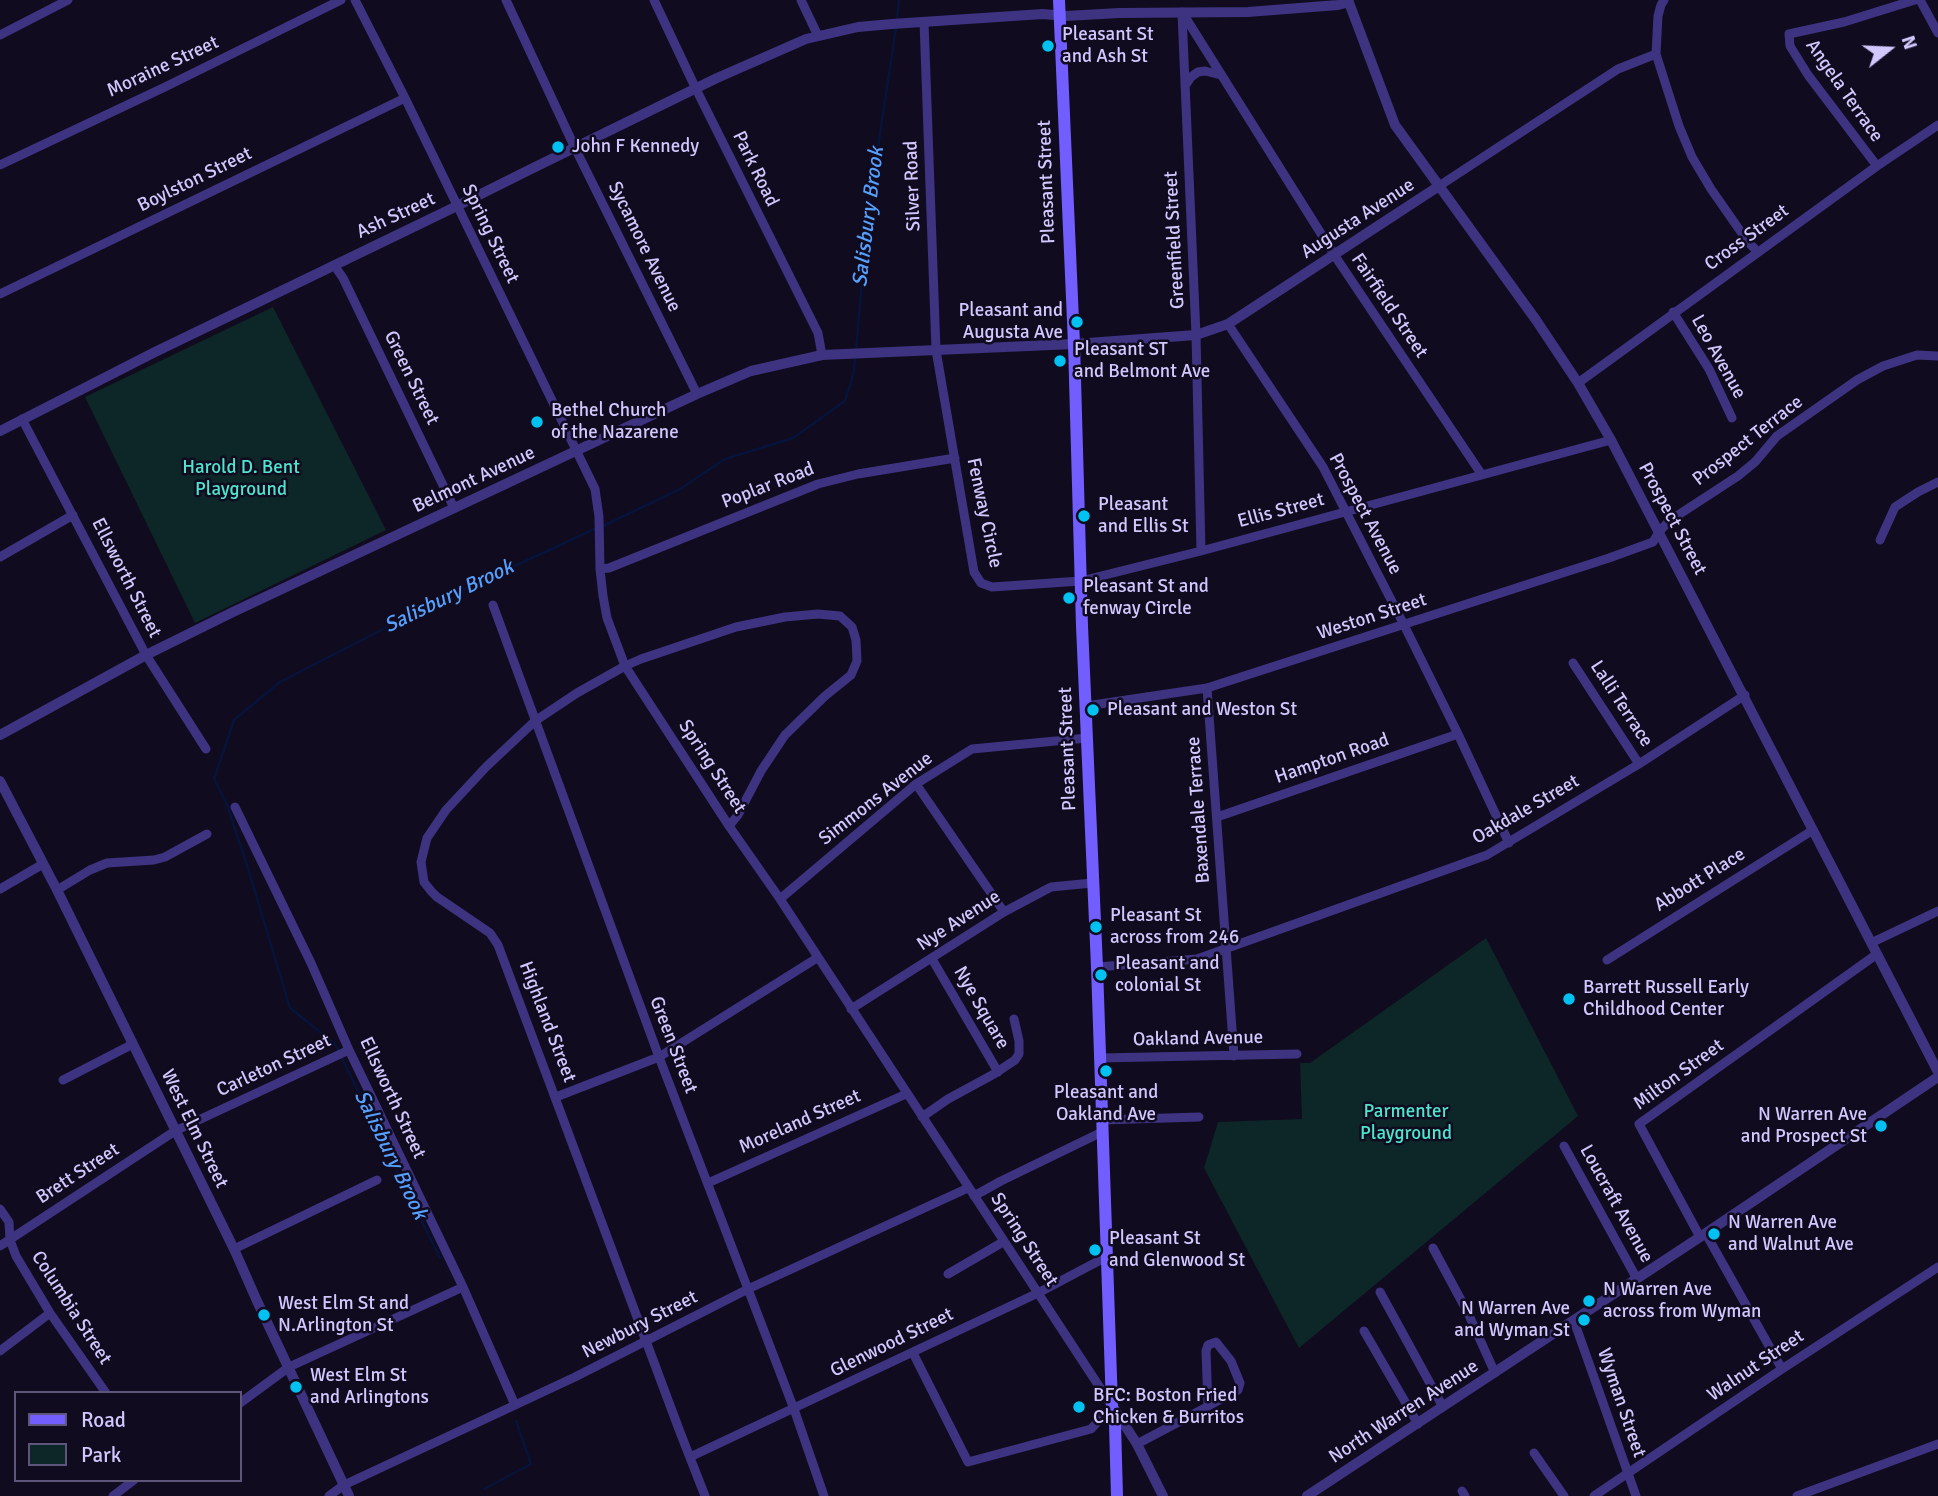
<!DOCTYPE html>
<style>
body{margin:0}
#map{position:relative;width:1938px;height:1496px;overflow:hidden;background:#100b1e;font-family:Signika,sans-serif}
canvas{display:block}
.legend{position:absolute;left:14px;top:1391px;width:228px;height:91px;box-sizing:border-box;background:#100b1e;border:2px solid #5e5678;margin:0;padding:9px 12px;list-style:none;font-size:21px;color:#d3c7ff}
.legend li{display:flex;align-items:center;gap:14px;height:35px}
.legend b{width:35px;border:2px solid #5e5678}
.north{position:absolute;left:1854px;top:14px;width:70px;height:70px;-webkit-text-stroke:5px #100b1e;paint-order:stroke;rotate:72deg;font-size:19px;font-weight:700;line-height:28px;text-align:center;color:#d3c7ff}
.north::after{content:'';display:block;margin:auto;width:24px;height:32px;background:#d3c7ff;clip-path:polygon(50% 0,100% 100%,50% 72%,0 100%)}
</style>
<div id="map">
<canvas width="1938" height="1496"></canvas>
<ul class="legend">
<li><b style="height:9px;background:#725eff"></b>Road</li>
<li><b style="height:19px;background:#0d2628"></b>Park</li>
</ul>
<div class="north">N</div>
</div>
<script>
const ctx = document.querySelector('canvas').getContext('2d');
ctx.lineJoin = 'round';
function fillPath(path, color) {
  ctx.fillStyle = color;
  ctx.fill(path, 'evenodd');
}
function toPath(rows) {
  const path = new Path2D();
  for (const r of rows) {
    path.moveTo(r[0], r[1]);
    for (let i = 2; i < r.length; i += 2) path.lineTo(r[i], r[i + 1]);
  }
  return path;
}
function strokePath(path, color, width, dash) {
  ctx.strokeStyle = color;
  ctx.lineWidth = width;
  ctx.lineCap = dash ? 'butt' : 'round';
  ctx.setLineDash(dash || []);
  ctx.stroke(path);
}
function label(font, color, halo, rows, align = 'center') {
  ctx.font = font + ' Signika,sans-serif';
  ctx.lineWidth = 5;
  ctx.setLineDash([]);
  ctx.textBaseline = 'middle';
  ctx.strokeStyle = halo;
  ctx.fillStyle = color;
  for (const [text, x, y, turn = 0] of rows) {
    ctx.save();
    ctx.translate(x, y);
    ctx.rotate((+turn || 0) * Math.PI / 180);
    ctx.textAlign = isNaN(turn) ? turn : align;
    if (halo) ctx.strokeText(text, 0, 0);
    ctx.fillText(text, 0, 0);
    ctx.restore();
  }
}
fillPath(toPath([
 [273,307,386,530,195,623,85,397],
 [1486,938,1578,1116,1299,1348,1204,1168,1218,1122,1302,1119,1300,1063,1310,1063]
]), '#0d2628');
strokePath(toPath([
 [897,21,899,0],
 [856,351,867,220,896,28],
 [603,526,680,489,725,459,793,438,845,401,854,372,855,357],
 [440,1258,335,1044,290,1008,247,865,227,805,214,779,234,720,280,682,430,605,597,528],
 [484,1489,531,1464,516,1421]
]), '#06143b', 2.5);
strokePath(toPath([
 [355,0,405,98,595,489,599,517,600,569,603,596,607,618,625,666,729,826,780,899,1112,1406,1091,1429,968,1462,913,1353],
 [506,0,575,148,697,394],
 [654,0,696,89,818,333,822,355],
 [801,0,818,36],
 [1664,0,1661,5,1658,16,1656,54,1679,126,1692,157,1711,189,1748,242,1758,252],
 [1920,0,1938,33],
 [1182,12,1335,256,1482,475],
 [1182,14,1196,335,1201,551],
 [924,22,936,350,974,572,981,583,992,587,1081,581,1201,551,1611,440],
 [0,35,68,0],
 [1185,86,1191,77,1198,72,1205,71,1221,75],
 [0,165,165,87,341,0],
 [1877,166,1808,75,1790,46,1789,34,1844,22,1915,0],
 [1439,186,1618,69,1656,54],
 [334,265,343,278,454,508],
 [0,294,405,98],
 [1673,312,1709,369,1732,418],
 [1228,324,1323,467,1404,625,1458,734,1509,843],
 [1578,383,1877,166,1938,125],
 [22,419,146,655,206,749],
 [1880,540,1895,507,1918,492,1938,482],
 [0,557,73,515],
 [600,569,609,568,818,484,858,474,955,458],
 [493,605,659,1057,794,1409,824,1496],
 [1573,663,1639,764],
 [1207,688,1234,1056],
 [1086,706,1207,688,1609,558,1653,542,1659,532,1669,521,1738,476,1755,462,1777,436,1857,380,1883,366,1917,355,1938,356],
 [916,784,1004,912],
 [235,807,311,963,349,1050,463,1287,515,1405],
 [1217,817,1458,734],
 [0,889,43,864],
 [57,890,90,870,107,863,154,860,165,857,207,834],
 [780,899,916,784,972,749,1087,738],
 [1871,943,1938,911],
 [932,959,998,1072],
 [1607,960,1813,830],
 [1097,967,1197,959,1487,855,1639,764,1745,695],
 [851,1009,1004,912,1051,887,1092,883],
 [1099,1058,1297,1054],
 [63,1080,133,1044],
 [556,1097,659,1057,817,958],
 [922,1117,948,1099,994,1074,1015,1060,1019,1054,1019,1041,1014,1019],
 [1102,1120,1199,1117],
 [1564,1146,1637,1279],
 [708,1183,906,1094],
 [974,1196,1001,1181,1102,1132],
 [0,1209,9,1222,10,1240,16,1256,50,1313,106,1393],
 [1706,1234,1782,1369],
 [1700,1237,1639,1124,1877,954],
 [0,1246,175,1131,349,1050],
 [1433,1248,1468,1313,1495,1373],
 [234,1249,377,1180],
 [948,1274,1003,1242],
 [1380,1292,1443,1407],
 [1574,1321,1636,1496],
 [1364,1331,1418,1424],
 [0,1351,50,1313],
 [240,1403,289,1367,463,1287],
 [1137,1444,1205,1408,1208,1406,1238,1390,1240,1383,1231,1361,1216,1342,1208,1345,1206,1351,1208,1406],
 [1534,1453,1564,1496],
 [690,1457,1038,1293,1108,1256],
 [1462,1491,1465,1496],
 [113,1496,134,1480],
 [329,1496,344,1485,575,1377,748,1289,968,1188],
 [705,1496,680,1432,498,945,490,933,437,897,431,891,424,882,421,862,427,838,446,810,486,767,535,721,577,693,625,666,641,659,736,627,785,617,818,614,840,616,852,627,856,640,857,661,851,675,825,696,785,735,761,771,738,815,729,826],
 [1594,1496,1782,1369,1938,1267],
 [1797,1496,1938,1444]
]), '#3d3380', 9);
strokePath(toPath([
 [1348,0,1395,125,1536,320,1578,383,1611,440,1938,1072],
 [0,431,155,352,457,206,529,170,717,78,806,39,858,27,892,24,1043,14,1066,16,1119,13,1248,12,1338,5,1349,2],
 [0,735,146,655,233,612,697,394,751,371,822,355,1074,344,1196,335,1228,324,1439,186],
 [0,781,57,890,234,1249,257,1301,349,1496],
 [1113,1407,1137,1444,1163,1496],
 [1307,1496,1700,1237,1938,1077]
]), '#3d3380', 10);
strokePath(toPath([
 [1059,0,1074,344,1082,626,1097,967,1112,1406,1115,1424,1117,1496]
]), '#725eff', 12);
for (const [x, y, r, color] of [
 [1048,46,7,"#00c2f2"],
 [558,147,7,"#00c2f2"],
 [1077,322,7,"#00c2f2"],
 [1060,361,7,"#00c2f2"],
 [537,422,7,"#00c2f2"],
 [1084,516,7,"#00c2f2"],
 [1069,598,7,"#00c2f2"],
 [1093,710,7,"#00c2f2"],
 [1096,927,7,"#00c2f2"],
 [1101,975,7,"#00c2f2"],
 [1569,999,7,"#00c2f2"],
 [1106,1071,7,"#00c2f2"],
 [1881,1126,7,"#00c2f2"],
 [1714,1234,7,"#00c2f2"],
 [1095,1250,7,"#00c2f2"],
 [1589,1301,7,"#00c2f2"],
 [264,1315,7,"#00c2f2"],
 [1584,1320,7,"#00c2f2"],
 [296,1387,7,"#00c2f2"],
 [1079,1407,7,"#00c2f2"]
]) {
  const dot = new Path2D();
  dot.arc(x, y, r, 0, 2 * Math.PI);
  ctx.fillStyle = color;
  ctx.fill(dot);
  strokePath(dot, '#100b1e', 2.5);
}
label('19px', '#d3c7ff', '#100b1e', [
 ["Pleasant St",1062,35],
 ["and Ash St",1062,57],
 ["John F Kennedy",572,147],
 ["Pleasant and",1063,311,"right"],
 ["Augusta Ave",1063,333,"right"],
 ["Pleasant ST",1074,350],
 ["and Belmont Ave",1074,372],
 ["Bethel Church",551,411],
 ["of the Nazarene",551,433],
 ["Pleasant",1098,505],
 ["and Ellis St",1098,527],
 ["Pleasant St and",1083,587],
 ["fenway Circle",1083,609],
 ["Pleasant and Weston St",1107,710],
 ["Pleasant St",1110,916],
 ["across from 246",1110,938],
 ["Pleasant and",1115,964],
 ["colonial St",1115,986],
 ["Barrett Russell Early",1583,988],
 ["Childhood Center",1583,1010],
 ["Pleasant and",1106,1093,"center"],
 ["Oakland Ave",1106,1115,"center"],
 ["N Warren Ave",1867,1115,"right"],
 ["and Prospect St",1867,1137,"right"],
 ["N Warren Ave",1728,1223],
 ["and Walnut Ave",1728,1245],
 ["Pleasant St",1109,1239],
 ["and Glenwood St",1109,1261],
 ["N Warren Ave",1603,1290],
 ["across from Wyman",1603,1312],
 ["West Elm St and",278,1304],
 ["N.Arlington St",278,1326],
 ["N Warren Ave",1570,1309,"right"],
 ["and Wyman St",1570,1331,"right"],
 ["West Elm St",310,1376],
 ["and Arlingtons",310,1398],
 ["BFC: Boston Fried",1093,1396],
 ["Chicken & Burritos",1093,1418]
], 'left');
label('19px', '#d3c7ff', '#100b1e', [
 ["Moraine Street",163,67,-25],
 ["Angela Terrace",1844,91,55],
 ["Park Road",755,169,64],
 ["Boylston Street",195,180,-26],
 ["Pleasant Street",1047,182,-92],
 ["Silver Road",913,186,-92],
 ["Ash Street",396,216,-25],
 ["Augusta Avenue",1358,219,-33],
 ["Spring Street",490,234,64],
 ["Cross Street",1747,238,-36],
 ["Greenfield Street",1175,240,-93],
 ["Sycamore Avenue",644,247,64],
 ["Fairfield Street",1389,306,56],
 ["Leo Avenue",1718,357,61],
 ["Green Street",411,378,64],
 ["Prospect Terrace",1748,441,-38],
 ["Belmont Avenue",474,480,-25],
 ["Poplar Road",768,486,-21],
 ["Ellis Street",1281,511,-15],
 ["Fenway Circle",984,513,78],
 ["Prospect Avenue",1365,514,62],
 ["Prospect Street",1672,519,62],
 ["Ellsworth Street",126,578,63],
 ["Weston Street",1372,617,-18],
 ["Lalli Terrace",1621,704,57],
 ["Pleasant Street",1068,749,-92],
 ["Hampton Road",1332,759,-19],
 ["Spring Street",712,767,57],
 ["Simmons Avenue",876,799,-38],
 ["Baxendale Terrace",1199,810,-94],
 ["Oakdale Street",1526,810,-30],
 ["Abbott Place",1700,880,-32],
 ["Nye Avenue",959,921,-33],
 ["Nye Square",981,1008,60],
 ["Highland Street",547,1022,69],
 ["Oakland Avenue",1198,1039,-1],
 ["Green Street",673,1045,69],
 ["Carleton Street",274,1066,-25],
 ["Milton Street",1679,1075,-36],
 ["Ellsworth Street",392,1098,65],
 ["Moreland Street",800,1122,-24],
 ["West Elm Street",194,1129,64],
 ["Brett Street",78,1174,-33],
 ["Loucraft Avenue",1616,1204,61],
 ["Spring Street",1024,1240,57],
 ["Columbia Street",71,1308,57],
 ["Newbury Street",640,1325,-27],
 ["Glenwood Street",892,1343,-26],
 ["Walnut Street",1756,1366,-34],
 ["Wyman Street",1621,1403,71],
 ["North Warren Avenue",1404,1412,-33]
]);
label('19px', '#4de5ce', '#100b1e', [
 ["Harold D. Bent",241,468],
 ["Playground",241,490],
 ["Parmenter",1406,1112],
 ["Playground",1406,1134]
]);
label('italic 21px', '#55a0ff', '#100b1e', [
 ["Salisbury Brook",869,217,-83],
 ["Salisbury Brook",449,597,-26],
 ["Salisbury Brook",390,1155,64]
]);
</script>
